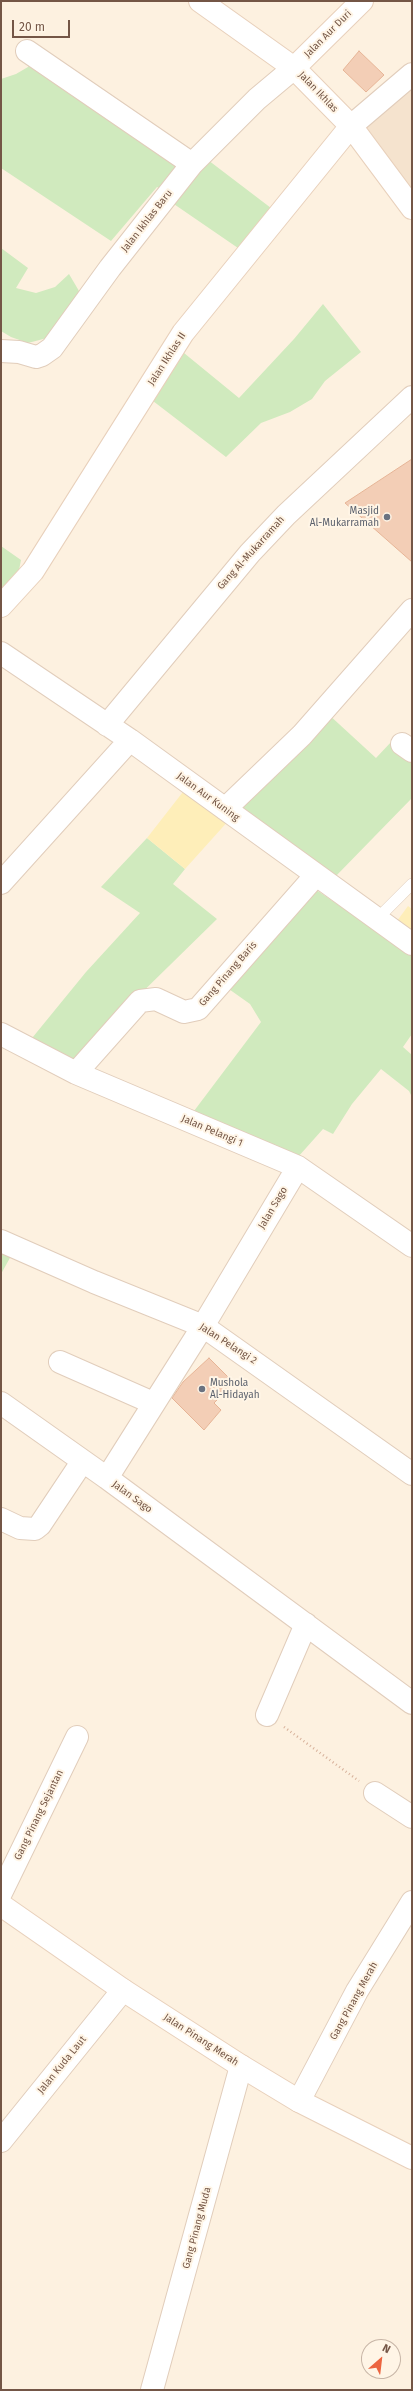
<!DOCTYPE html>
<style>
body{margin:0}
#map{position:relative;width:413px;height:2391px;overflow:hidden;background:#fdf1e0;font-family:"Fira Sans",sans-serif}
canvas{display:block}
.frame{position:absolute;inset:0;border:2px solid #745646;pointer-events:none}
.north{position:absolute;left:361px;top:2339px;width:40px;height:40px;box-sizing:border-box;background:#fff5e6;border:1px solid #c7b5a6;border-radius:50%;rotate:28deg;font-size:11px;font-weight:700;line-height:16px;text-align:center;color:#745646}
.north::after{content:'';display:block;margin:auto;width:14px;height:18px;background:#ec6540;clip-path:polygon(50% 0,100% 100%,50% 72%,0 100%)}
.scale{position:absolute;left:12px;top:20px;width:58px;height:18px;box-sizing:border-box;border:2px solid #745646;border-top:0;padding-left:5px;font-size:12px;line-height:14px;white-space:nowrap;color:#745646;-webkit-text-stroke:3px #fff5e6;paint-order:stroke}
</style>
<div id="map">
<canvas width="413" height="2391"></canvas>
<div class="frame"></div>
<div class="north">N</div>
<div class="scale">20 m</div>
</div>
<script>
const ctx = document.querySelector('canvas').getContext('2d');
ctx.lineJoin = 'round';
function fillPath(path, color) {
  ctx.fillStyle = color;
  ctx.fill(path, 'evenodd');
}
function toPath(rows) {
  const path = new Path2D();
  for (const r of rows) {
    path.moveTo(r[0], r[1]);
    for (let i = 2; i < r.length; i += 2) path.lineTo(r[i], r[i + 1]);
  }
  return path;
}
function strokePath(path, color, width, dash) {
  ctx.strokeStyle = color;
  ctx.lineWidth = width;
  ctx.lineCap = dash ? 'butt' : 'round';
  ctx.setLineDash(dash || []);
  ctx.stroke(path);
}
function label(font, color, halo, rows, align = 'center') {
  ctx.font = font + ' "Fira Sans",sans-serif';
  ctx.lineWidth = 4;
  ctx.setLineDash([]);
  ctx.textBaseline = 'middle';
  ctx.strokeStyle = halo;
  ctx.fillStyle = color;
  for (const [text, x, y, turn = 0] of rows) {
    ctx.save();
    ctx.translate(x, y);
    ctx.rotate((+turn || 0) * Math.PI / 180);
    ctx.textAlign = isNaN(turn) ? turn : align;
    if (halo) ctx.strokeText(text, 0, 0);
    ctx.fillText(text, 0, 0);
    ctx.restore();
  }
}
fillPath(toPath([
 [412,62,412,192,354,111]
]), '#f5e3ce');
fillPath(toPath([
 [31,61,177,164,169,184,163,190,157,187,111,241,1,168,1,79,16,74,28,67],
 [204,157,271,208,238,248,168,200],
 [1,248,28,268,16,288,36,293,55,287,69,274,79,291,74,305,47,338,28,343,11,337,1,331],
 [323,304,361,352,325,381,312,399,290,412,261,423,226,457,153,401,184,353,239,398,294,339],
 [1,546,21,560,19,570,4,590,1,586],
 [327,713,376,758,392,741,412,755,412,798,335,877,236,808],
 [147,838,185,869,173,884,217,919,121,1013,76,1064,28,1043,86,972,140,913,101,887],
 [315,889,412,955,412,1034,403,1047,412,1055,412,1097,409,1091,381,1069,352,1104,333,1134,323,1129,298,1157,194,1111,261,1022,250,1004,226,987],
 [1,1251,11,1256,1,1274]
]), '#d0eabe');
fillPath(toPath([
 [186,788,230,819,185,869,147,838],
 [408,906,412,909,412,931,397,921]
]), '#feeeb9');
const building = toPath([
 [359,51,384,75,366,92,343,70,359,51],
 [412,459,412,562,345,503,412,459],
 [209,1358,234,1383,214,1403,221,1410,204,1430,172,1398,183,1382,209,1358]
]);
fillPath(building, '#f3ceb6');
strokePath(building, '#e6b496', 1);
const lane = toPath([
 [377,919,412,884]
]);
const street = toPath([
 [27,51,192,164],
 [351,126,412,74],
 [1,351,19,352,36,357,42,355,52,348,110,268,192,164,257,99,294,68],
 [1,653,130,740,412,944],
 [107,725,250,553,286,515,412,397],
 [402,744,412,751],
 [225,809,302,735,412,610],
 [1,883,130,740],
 [1,1034,76,1073,298,1167,412,1246],
 [76,1073,140,1001,156,999,184,1012,198,1009,316,875],
 [298,1167,203,1326,107,1478,412,1703],
 [1,1241,94,1282,203,1326,412,1474],
 [60,1362,153,1403],
 [1,1403,107,1478],
 [1,1519,20,1528,35,1529,40,1525,82,1462],
 [267,1715,306,1624],
 [375,1793,412,1817],
 [1,1893,77,1737],
 [299,2101,357,1991,412,1902],
 [1,2141,123,1990],
 [152,2390,241,2066]
]);
const secondary = toPath([
 [200,1,294,68,351,126,412,208],
 [294,68,362,1],
 [1,606,33,571,183,333,351,126],
 [1,1905,123,1990,241,2066,299,2101,412,2158]
]);
strokePath(lane, '#e1cdbb', 12);
strokePath(street, '#e1cdbb', 24);
strokePath(secondary, '#e8d0bb', 24);
strokePath(toPath([
 [284,1727,359,1781]
]), '#d7b19a', 2.5, [1, 3]);
strokePath(lane, '#fff', 11);
strokePath(street, '#fff', 22);
strokePath(secondary, '#fff', 22);
for (const [x, y, r, color] of [
 [387,517,4,"#6b7280"],
 [202,1389,4,"#6b7280"]
]) {
  const dot = new Path2D();
  dot.arc(x, y, r, 0, 2 * Math.PI);
  ctx.fillStyle = color;
  ctx.fill(dot);
  strokePath(dot, '#fff5e6', 1.5);
}
label('10px', '#745646', '#fff5e6', [
 ["Jalan Aur Duri",328,34,-45],
 ["Jalan Ikhlas",318,92,46],
 ["Jalan Ikhlas Baru",147,221,-52],
 ["Jalan Ikhlas II",167,359,-57],
 ["Gang Al-Mukarramah",251,553,-48],
 ["Jalan Aur Kuning",208,797,36],
 ["Gang Pinang Baris",228,974,-49],
 ["Jalan Pelangi 1",212,1131,23],
 ["Jalan Sago",273,1208,-59],
 ["Jalan Pelangi 2",228,1344,33],
 ["Jalan Sago",132,1497,36],
 ["Gang Pinang Sejantan",39,1815,-64],
 ["Gang Pinang Merah",354,2001,-61],
 ["Jalan Pinang Merah",201,2040,33],
 ["Jalan Kuda Laut",62,2065,-51],
 ["Gang Pinang Muda",197,2228,-75]
]);
label('10px', '#5b616d', '#fff5e6', [
 ["Masjid",379,511],
 ["Al-Mukarramah",379,523],
 ["Mushola",210,1383,"left"],
 ["Al-Hidayah",210,1395,"left"]
], 'right');
</script>
